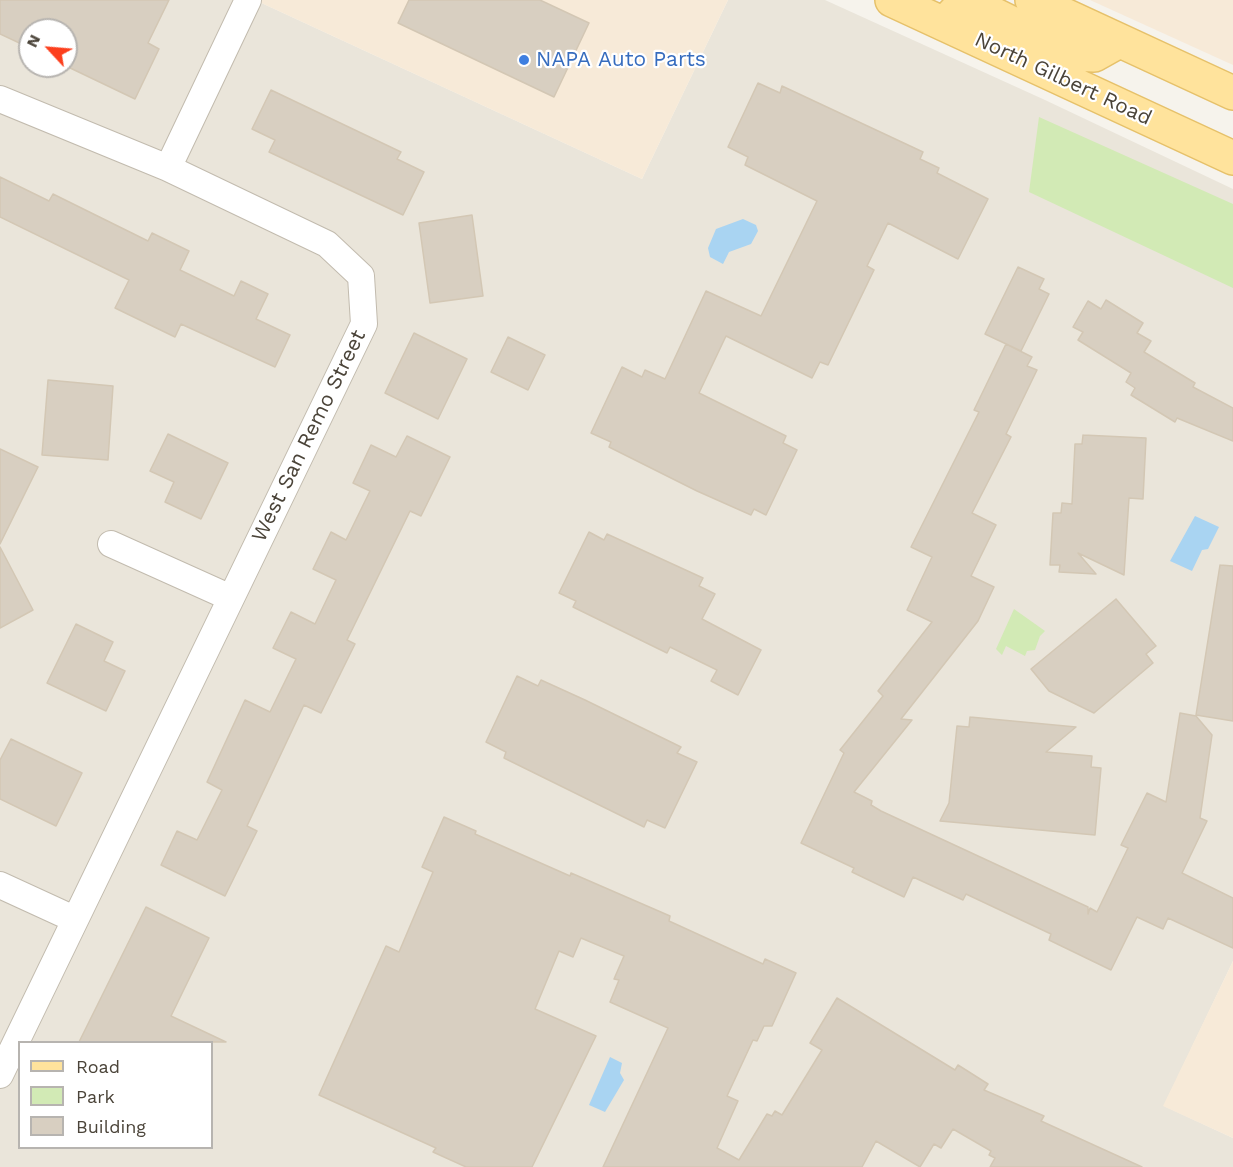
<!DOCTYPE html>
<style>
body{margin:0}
#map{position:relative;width:1233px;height:1167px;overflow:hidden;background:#f6f3ec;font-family:"Work Sans",sans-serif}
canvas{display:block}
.legend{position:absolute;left:18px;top:1041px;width:195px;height:108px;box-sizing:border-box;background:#fff;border:2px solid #b7b4b0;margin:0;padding:8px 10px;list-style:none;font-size:18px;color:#4b4439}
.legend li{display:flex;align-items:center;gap:12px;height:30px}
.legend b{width:30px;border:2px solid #b7b4b0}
.north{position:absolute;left:18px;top:18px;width:60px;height:60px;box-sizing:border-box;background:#fff;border:2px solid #b7b4b0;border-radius:50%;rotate:296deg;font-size:16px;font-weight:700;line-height:24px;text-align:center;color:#4b4439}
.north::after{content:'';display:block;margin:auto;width:21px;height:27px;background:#fc3f1d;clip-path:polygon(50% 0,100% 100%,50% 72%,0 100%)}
</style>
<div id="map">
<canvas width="1233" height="1167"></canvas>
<ul class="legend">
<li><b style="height:8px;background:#ffe39c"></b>Road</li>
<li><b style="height:16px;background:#d2eab5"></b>Park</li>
<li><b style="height:16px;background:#d8cfc1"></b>Building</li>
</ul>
<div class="north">N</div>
</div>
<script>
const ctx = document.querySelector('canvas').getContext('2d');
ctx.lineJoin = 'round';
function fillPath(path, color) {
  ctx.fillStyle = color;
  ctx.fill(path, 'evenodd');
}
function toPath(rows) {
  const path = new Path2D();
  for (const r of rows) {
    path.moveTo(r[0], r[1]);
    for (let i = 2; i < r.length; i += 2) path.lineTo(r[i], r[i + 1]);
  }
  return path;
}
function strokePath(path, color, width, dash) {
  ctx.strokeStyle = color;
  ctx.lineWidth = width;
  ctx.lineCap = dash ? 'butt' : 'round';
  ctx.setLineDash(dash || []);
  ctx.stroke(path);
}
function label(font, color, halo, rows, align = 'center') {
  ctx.font = font + ' "Work Sans",sans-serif';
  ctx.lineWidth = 4.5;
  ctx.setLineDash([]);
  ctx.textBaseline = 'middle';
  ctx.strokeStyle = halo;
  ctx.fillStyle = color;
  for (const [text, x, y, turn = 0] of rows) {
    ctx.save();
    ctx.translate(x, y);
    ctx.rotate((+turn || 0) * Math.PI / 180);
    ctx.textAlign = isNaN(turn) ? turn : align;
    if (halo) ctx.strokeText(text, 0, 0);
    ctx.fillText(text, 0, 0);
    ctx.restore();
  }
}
fillPath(toPath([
 [0,0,255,0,642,179,728,0,825,0,1045,100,1233,189,1233,961,1164,1106,1233,1138,1233,1167,0,1167],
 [30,30,66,30,66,66,30,66],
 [20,1042,212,1042,212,1148,20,1148]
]), '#eae5da');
fillPath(toPath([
 [255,0,728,0,642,179],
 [1090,0,1233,0,1233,65],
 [1233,961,1233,1138,1163,1106]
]), '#f7ead8');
fillPath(toPath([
 [1039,117,1233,204,1233,288,1029,192],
 [1014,609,1045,631,1040,636,1035,650,1027,651,1025,656,1006,646,1002,655,996,649]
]), '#d2eab5');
fillPath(toPath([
 [743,219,756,225,758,231,751,244,729,252,723,264,710,257,708,248,716,229],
 [1195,516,1219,527,1208,549,1202,550,1192,571,1170,561],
 [610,1057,622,1063,620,1073,624,1080,605,1112,589,1105]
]), '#a9d4f2');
const building = toPath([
 [0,0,169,0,148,43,159,49,135,99,66,66,66,30,30,30,30,48,0,34,0,0],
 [409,0,540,0,589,23,554,97,398,23,409,0],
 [758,83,780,93,782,86,923,152,920,159,939,168,937,173,988,199,958,259,888,223,867,266,874,270,828,365,820,362,812,378,726,336,699,393,786,436,783,443,797,450,766,515,754,509,751,515,697,491,609,447,611,442,591,433,622,367,642,377,645,370,665,379,706,291,761,316,817,201,745,165,748,157,728,147,758,83],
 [271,90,401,152,397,159,424,172,403,215,269,152,275,140,252,129,271,90],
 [0,177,49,201,53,194,148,241,152,233,189,251,180,270,234,296,241,281,268,294,256,319,290,335,275,367,181,324,175,337,115,308,129,280,0,217,0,177],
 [472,215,483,296,430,303,419,223,472,215],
 [1018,267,1044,279,1039,289,1049,294,1021,351,985,334,1018,267],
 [1106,300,1143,323,1137,333,1151,341,1144,352,1195,383,1193,387,1233,408,1233,441,1177,418,1175,422,1131,395,1135,388,1126,382,1131,373,1078,340,1083,332,1073,327,1088,301,1101,309,1106,300],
 [414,333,467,359,438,419,385,393,414,333],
 [508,337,545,355,528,390,491,372,508,337],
 [1006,344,1032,357,1027,366,1037,370,1006,434,1011,437,972,513,996,525,971,576,994,587,978,621,901,719,912,720,854,792,872,801,871,805,881,811,1088,907,1088,914,1090,908,1097,912,1128,848,1121,845,1147,793,1166,802,1180,713,1196,716,1212,735,1200,818,1207,821,1182,873,1233,898,1233,948,1168,918,1163,929,1137,917,1111,970,1049,940,1051,934,966,894,963,900,913,877,904,897,852,872,854,868,801,843,844,753,840,750,883,696,878,691,932,622,907,610,932,557,911,547,979,412,974,410,1006,344],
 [48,380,113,386,108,460,42,455,48,380],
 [168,434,228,463,201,519,165,502,174,482,150,471,168,434],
 [1083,435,1146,438,1143,499,1129,498,1124,575,1078,553,1096,574,1059,572,1060,565,1050,565,1053,513,1061,513,1062,503,1072,504,1075,444,1082,444,1083,435],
 [407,436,450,457,421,516,410,511,347,640,355,644,321,713,304,705,247,826,257,831,225,896,161,865,177,831,197,840,222,790,207,782,245,700,270,712,296,659,273,648,291,612,315,624,336,580,313,569,331,532,346,540,370,491,353,483,371,445,396,457,407,436],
 [0,449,38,467,0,544,0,449],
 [589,532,604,540,607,534,703,578,699,586,715,594,702,619,761,650,738,695,711,681,717,670,670,647,667,653,573,607,576,601,559,593,589,532],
 [0,547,33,610,0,628,0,547],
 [1220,565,1233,566,1233,721,1196,715,1220,565],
 [1116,599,1156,646,1146,654,1153,663,1094,713,1049,691,1031,669,1116,599],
 [76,624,113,642,104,661,125,671,106,711,47,683,76,624],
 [517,676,538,686,541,680,585,700,681,747,677,753,697,762,665,828,647,820,644,827,504,758,506,752,486,742,517,676],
 [970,717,1076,727,1046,752,1092,756,1091,767,1101,768,1095,835,940,821,949,803,957,726,969,727,970,717],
 [11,739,82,773,56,826,0,799,0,760,11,739],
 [444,817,476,831,475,834,570,876,571,873,670,916,669,921,763,964,765,959,796,973,772,1026,764,1026,757,1041,753,1040,727,1096,738,1101,717,1148,739,1160,767,1114,772,1116,775,1111,782,1115,822,1050,810,1043,837,998,955,1070,958,1065,988,1084,984,1090,1044,1116,1041,1121,1142,1167,990,1167,995,1158,989,1155,991,1151,953,1129,941,1148,934,1144,920,1167,876,1141,862,1167,603,1167,668,1028,610,1002,619,980,614,979,624,956,581,938,573,957,559,951,535,1009,596,1036,532,1167,466,1167,433,1152,436,1148,319,1095,386,946,399,952,433,872,422,867,444,817],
 [146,907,209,938,171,1016,226,1042,79,1042,146,907]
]);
fillPath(building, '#d8cfc1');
strokePath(building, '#d3c7b4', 1.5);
const minor = toPath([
 [0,99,168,168,327,244,361,276,364,324,0,1075],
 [168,168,248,0],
 [111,544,231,598],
 [0,885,74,919]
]);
const primary = toPath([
 [892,0,1233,158],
 [1032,0,1233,93],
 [944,24,959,8,971,7,991,13,1074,54,1094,55,1119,41]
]);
strokePath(minor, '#c2bbae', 28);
strokePath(primary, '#e6c16a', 36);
strokePath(minor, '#fff', 26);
strokePath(primary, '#ffe39c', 33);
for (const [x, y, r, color] of [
 [524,60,6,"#3f7fe0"]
]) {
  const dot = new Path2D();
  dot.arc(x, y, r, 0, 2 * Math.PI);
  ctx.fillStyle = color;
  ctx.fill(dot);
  strokePath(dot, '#fff', 2);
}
label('21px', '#366cbe', '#fff', [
 ["NAPA Auto Parts",536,60]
], 'left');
label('21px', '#4b4439', '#fff', [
 ["North Gilbert Road",1063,79,25],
 ["West San Remo Street",309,436,-64]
]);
</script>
